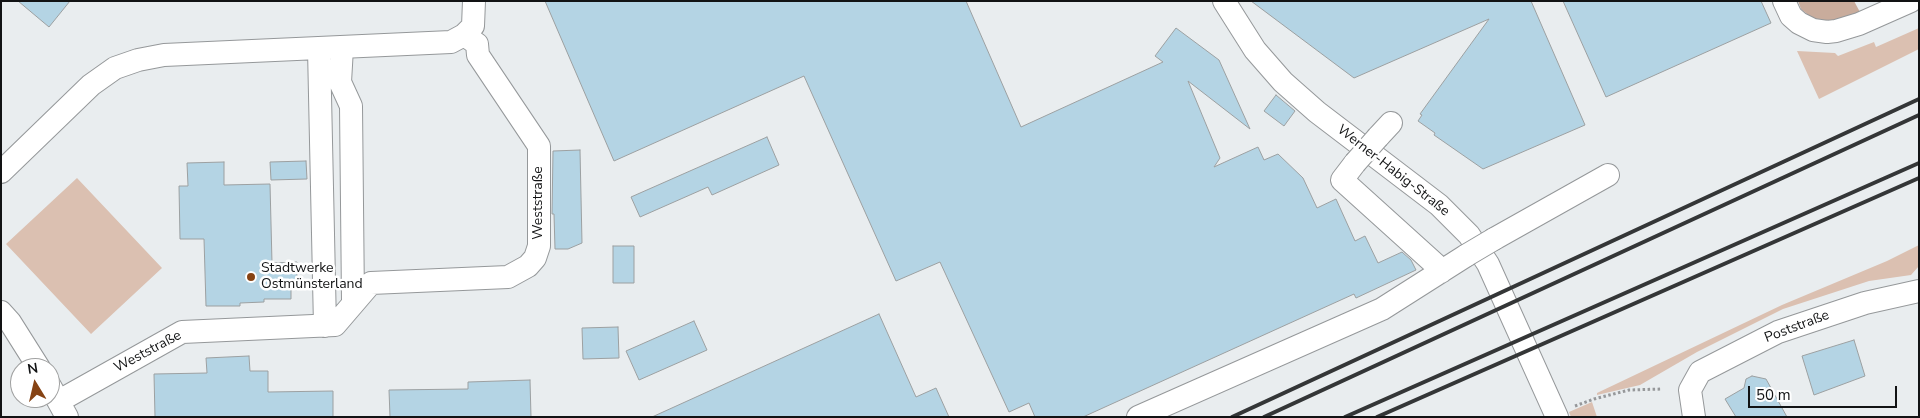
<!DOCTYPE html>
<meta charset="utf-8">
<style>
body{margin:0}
#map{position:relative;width:1920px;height:418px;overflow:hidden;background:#e9edef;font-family:"Nunito Sans",sans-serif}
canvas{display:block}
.frame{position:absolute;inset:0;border:2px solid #121314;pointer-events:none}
.north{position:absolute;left:10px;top:358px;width:50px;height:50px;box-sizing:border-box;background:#fff;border:1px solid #a0a1a1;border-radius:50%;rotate:351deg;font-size:14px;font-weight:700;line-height:20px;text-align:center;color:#121314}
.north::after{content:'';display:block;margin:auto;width:18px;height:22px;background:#864314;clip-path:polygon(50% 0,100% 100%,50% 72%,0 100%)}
.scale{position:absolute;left:1748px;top:386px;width:149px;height:22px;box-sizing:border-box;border:2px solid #121314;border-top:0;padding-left:6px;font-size:15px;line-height:18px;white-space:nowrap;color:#121314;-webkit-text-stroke:4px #fff;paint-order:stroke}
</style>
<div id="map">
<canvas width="1920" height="418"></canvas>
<div class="frame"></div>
<div class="north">N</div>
<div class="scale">50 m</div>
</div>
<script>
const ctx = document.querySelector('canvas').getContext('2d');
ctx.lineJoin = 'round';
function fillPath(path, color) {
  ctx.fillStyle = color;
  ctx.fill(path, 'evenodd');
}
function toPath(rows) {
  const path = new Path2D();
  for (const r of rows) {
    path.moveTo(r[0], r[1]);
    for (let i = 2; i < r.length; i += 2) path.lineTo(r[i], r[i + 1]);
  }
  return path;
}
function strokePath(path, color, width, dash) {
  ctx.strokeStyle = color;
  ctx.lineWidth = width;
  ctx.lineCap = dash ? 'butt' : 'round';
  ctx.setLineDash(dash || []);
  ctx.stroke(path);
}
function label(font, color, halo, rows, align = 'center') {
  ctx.font = font + ' "Nunito Sans",sans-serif';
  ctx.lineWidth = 5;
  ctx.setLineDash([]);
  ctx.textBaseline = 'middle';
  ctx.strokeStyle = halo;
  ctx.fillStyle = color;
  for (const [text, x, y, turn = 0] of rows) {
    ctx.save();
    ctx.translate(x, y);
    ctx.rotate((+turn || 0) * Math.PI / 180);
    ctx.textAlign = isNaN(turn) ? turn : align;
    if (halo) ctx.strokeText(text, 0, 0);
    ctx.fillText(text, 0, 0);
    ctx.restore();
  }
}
fillPath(toPath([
 [1919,28,1919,49,1819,99,1797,51,1835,53,1838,56,1874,42,1876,47],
 [77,178,162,268,91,334,6,244],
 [1919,245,1919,266,1911,275,1869,281,1783,309,1697,352,1640,385,1597,395,1597,393,1782,305,1887,261],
 [1592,402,1597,417,1571,417,1569,412]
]), '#dbc0b1');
fillPath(toPath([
 [1798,1,1854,1,1861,14,1832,22,1813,19,1801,9]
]), '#c9ac9c');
const building = toPath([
 [18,1,70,1,49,27,18,1],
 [545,1,966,1,1021,127,1163,62,1155,56,1176,28,1219,60,1250,129,1188,81,1220,158,1214,167,1258,147,1264,160,1278,154,1303,178,1317,208,1336,199,1355,241,1365,236,1378,263,1402,252,1411,260,1416,270,1356,298,1354,294,1083,417,1035,417,1029,403,1009,412,940,262,896,281,804,76,614,161,545,1],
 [1251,1,1531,1,1585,125,1483,169,1434,135,1435,133,1418,121,1422,115,1420,114,1489,19,1354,78,1251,1],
 [1563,1,1761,1,1771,23,1606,97,1563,1],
 [1276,95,1295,111,1284,126,1264,111,1276,95],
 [767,137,779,165,712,195,708,187,640,217,631,197,767,137],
 [580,150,582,243,568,249,555,249,554,214,552,214,553,151,580,150],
 [306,161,307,179,271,180,270,162,306,161],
 [224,162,224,185,270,184,272,263,297,262,297,286,291,287,291,299,264,299,264,302,240,303,240,306,206,306,204,239,180,239,179,186,188,186,187,163,224,162],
 [613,246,634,246,634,283,613,283,613,246],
 [879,314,916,397,936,388,949,417,652,417,879,314],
 [694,321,707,350,639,380,626,351,694,321],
 [618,327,619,358,583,359,582,328,618,327],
 [1854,340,1865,376,1814,395,1802,356,1854,340],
 [249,356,250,371,268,371,268,392,333,391,333,417,155,417,154,374,207,373,206,358,249,356],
 [1752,376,1766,379,1787,417,1736,417,1725,399,1744,388,1746,379,1752,376],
 [530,380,531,417,390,417,389,390,468,389,468,382,530,380]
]);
fillPath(building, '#b4d4e4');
strokePath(building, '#9ca0a1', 1);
const minor = toPath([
 [1224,1,1255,50,1283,82,1317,112,1439,205,1469,235,1488,264,1557,417],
 [1784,1,1791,16,1799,23,1813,30,1827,32,1836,31,1859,24,1911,1],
 [342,48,340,82,351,106,353,302],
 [319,49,325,326],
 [1378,137,1391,123],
 [1355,163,1342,180,1435,264,1441,272],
 [1,172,91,85,115,68,138,60,164,55,451,42,464,35,473,26,474,1],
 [1494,239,1608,175],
 [1,312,10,322,39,368],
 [50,386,67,417],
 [59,401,182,332,335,325,371,283,508,277,528,266,535,258,539,246,539,146,478,55,477,44,464,35],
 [1138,417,1382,309,1467,255],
 [1694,417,1690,390,1700,372,1778,332,1865,303,1919,291]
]);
strokePath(minor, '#95989a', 24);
strokePath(toPath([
 [1575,406,1594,399,1629,390,1662,389]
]), '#96989a', 3, [2.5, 2.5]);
strokePath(minor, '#fff', 22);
strokePath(toPath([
 [1232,417,1919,99],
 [1264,417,1919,115],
 [1345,417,1919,163],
 [1377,417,1919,178]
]), '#343637', 4);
const minorBridge = toPath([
 [1355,163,1378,137],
 [1467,255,1494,239]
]);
strokePath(minorBridge, '#95989a', 24, []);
strokePath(minorBridge, '#fff', 22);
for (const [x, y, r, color] of [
 [251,277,5,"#864314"]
]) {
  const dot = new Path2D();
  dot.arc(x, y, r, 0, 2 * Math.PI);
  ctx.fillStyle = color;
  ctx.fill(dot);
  strokePath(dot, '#fff', 2);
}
label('14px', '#121314', '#fff', [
 ["Werner-Habig-Straße",1393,171,38],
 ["Weststraße",539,203,-90],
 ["Poststraße",1797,327,-21],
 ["Weststraße",148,352,-28]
]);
label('14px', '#121314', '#fff', [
 ["Stadtwerke",261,269],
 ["Ostmünsterland",261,285]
], 'left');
</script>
